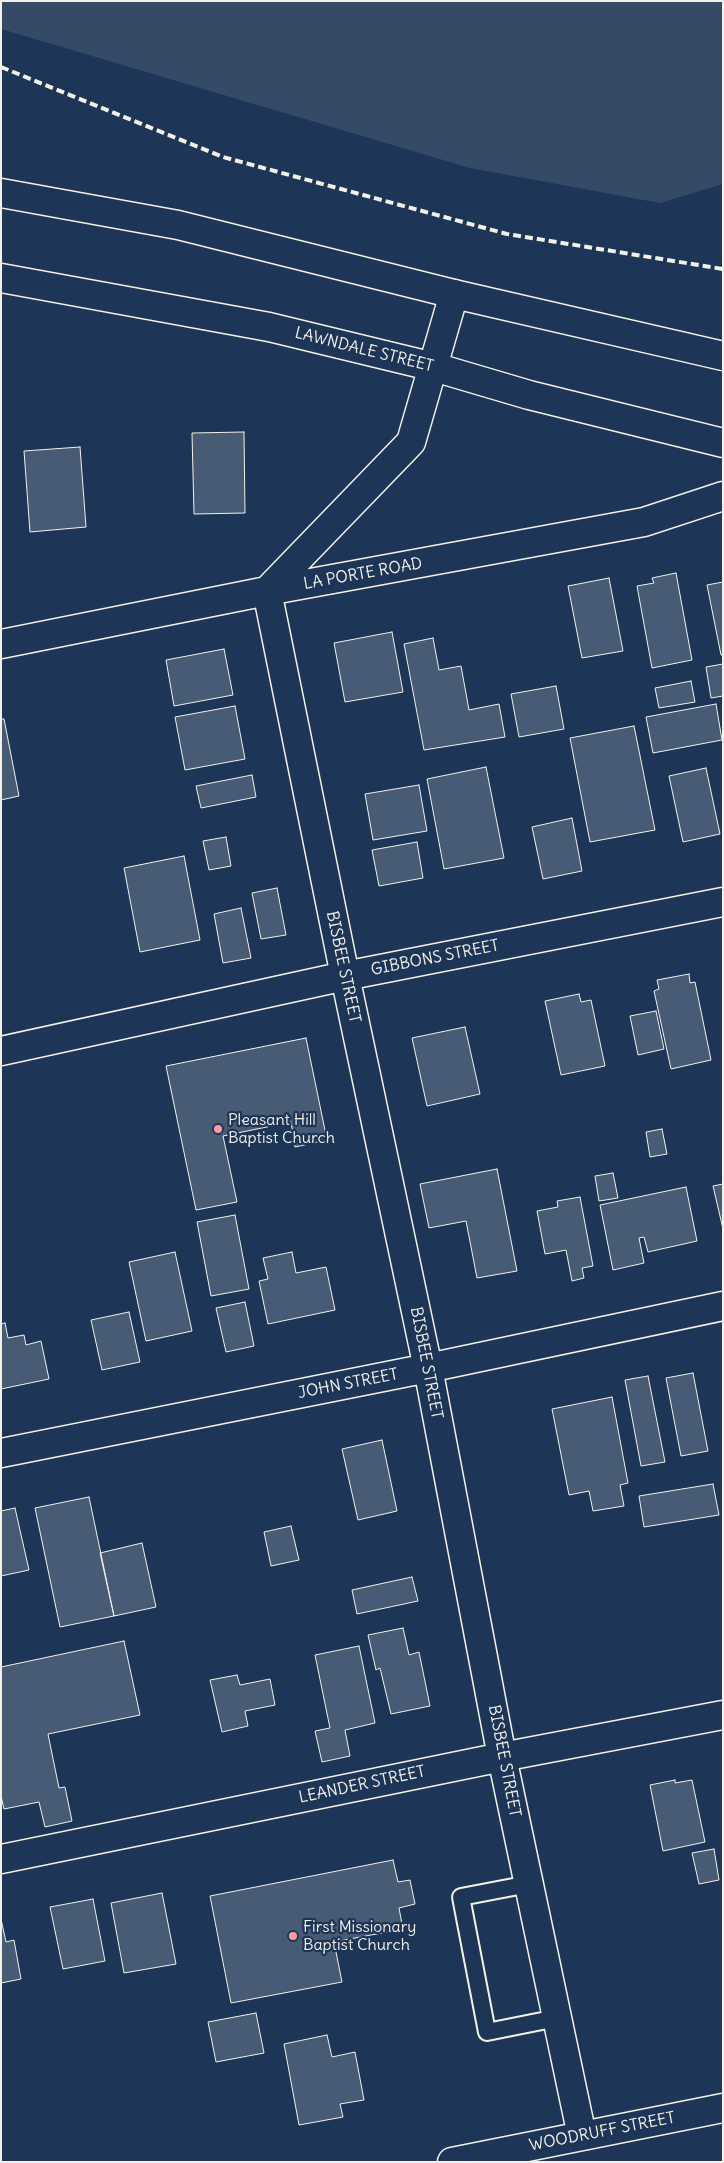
<!DOCTYPE html>
<style>
body{margin:0}
#map{position:relative;width:724px;height:2163px;overflow:hidden;background:#1d3557;font-family:Delius,sans-serif}
canvas{display:block}
.frame{position:absolute;inset:0;border:2px solid #f4f1e8;pointer-events:none}
</style>
<div id="map">
<canvas width="724" height="2163"></canvas>
<div class="frame"></div>
</div>
<script>
const ctx = document.querySelector('canvas').getContext('2d');
ctx.lineJoin = 'round';
function fillPath(path, color) {
  ctx.fillStyle = color;
  ctx.fill(path, 'evenodd');
}
function toPath(rows) {
  const path = new Path2D();
  for (const r of rows) {
    path.moveTo(r[0], r[1]);
    for (let i = 2; i < r.length; i += 2) path.lineTo(r[i], r[i + 1]);
  }
  return path;
}
function strokePath(path, color, width, dash) {
  ctx.strokeStyle = color;
  ctx.lineWidth = width;
  ctx.lineCap = dash ? 'butt' : 'round';
  ctx.setLineDash(dash || []);
  ctx.stroke(path);
}
function label(font, color, halo, rows, align = 'center') {
  ctx.font = font + ' Delius,sans-serif';
  ctx.lineWidth = 4.5;
  ctx.setLineDash([]);
  ctx.textBaseline = 'middle';
  ctx.strokeStyle = halo;
  ctx.fillStyle = color;
  for (const [text, x, y, turn = 0] of rows) {
    ctx.save();
    ctx.translate(x, y);
    ctx.rotate((+turn || 0) * Math.PI / 180);
    ctx.textAlign = isNaN(turn) ? turn : align;
    if (halo) ctx.strokeText(text, 0, 0);
    ctx.fillText(text, 0, 0);
    ctx.restore();
  }
}
fillPath(toPath([
 [1,1,723,1,723,184,660,203,470,168,1,29]
]), '#354a67');
const building = toPath([
 [244,432,245,513,194,514,192,433,244,432],
 [80,447,86,527,30,532,24,451,80,447],
 [676,573,692,660,652,668,637,586,654,583,652,578,676,573],
 [609,578,623,651,582,658,568,586,609,578],
 [723,582,723,655,721,655,707,585,723,582],
 [392,632,403,692,345,702,334,643,392,632],
 [433,638,439,670,461,666,469,710,499,704,505,737,424,750,404,644,433,638],
 [224,649,233,695,174,706,166,660,224,649],
 [723,664,723,696,711,698,706,667,723,664],
 [691,681,695,702,659,708,655,688,691,681],
 [556,686,564,729,519,737,511,694,556,686],
 [716,704,722,740,653,753,646,717,716,704],
 [235,706,245,759,185,770,175,717,235,706],
 [1,719,4,719,19,796,1,800,1,719],
 [634,726,655,830,590,842,570,738,634,726],
 [486,767,504,858,444,869,427,779,486,767],
 [706,768,720,834,683,842,669,776,706,768],
 [252,775,256,797,201,808,196,786,252,775],
 [419,785,427,831,373,840,365,794,419,785],
 [572,818,582,871,543,879,532,827,572,818],
 [226,837,231,866,209,870,203,841,226,837],
 [417,842,423,878,379,886,372,850,417,842],
 [184,856,200,940,140,952,124,868,184,856],
 [277,888,286,935,261,939,252,893,277,888],
 [241,908,251,958,223,963,214,914,241,908],
 [689,974,690,983,695,982,711,1060,671,1069,654,991,659,989,657,980,689,974],
 [579,994,581,1002,591,1000,605,1066,561,1075,545,1001,579,994],
 [656,1011,664,1049,638,1055,630,1016,656,1011],
 [465,1027,480,1094,427,1106,412,1038,465,1027],
 [306,1038,327,1140,295,1147,291,1122,223,1136,237,1202,196,1210,166,1066,306,1038],
 [662,1129,667,1154,650,1157,646,1132,662,1129],
 [497,1169,517,1271,477,1278,466,1221,429,1228,420,1184,497,1169],
 [613,1173,618,1198,599,1201,595,1176,613,1173],
 [723,1184,723,1229,713,1186,723,1184],
 [686,1187,697,1241,648,1252,644,1237,639,1238,644,1263,613,1270,600,1205,686,1187],
 [580,1197,593,1266,582,1268,584,1278,572,1281,566,1250,545,1254,537,1211,558,1207,557,1201,580,1197],
 [235,1215,249,1289,211,1296,197,1222,235,1215],
 [175,1252,192,1331,146,1341,129,1262,175,1252],
 [292,1252,296,1273,326,1267,335,1310,268,1324,259,1281,268,1279,263,1258,292,1252],
 [245,1302,254,1346,226,1352,216,1308,245,1302],
 [129,1312,140,1362,102,1370,91,1320,129,1312],
 [5,1323,8,1338,24,1335,26,1345,41,1341,49,1379,1,1389,1,1324,5,1323],
 [693,1373,708,1451,681,1456,666,1378,693,1373],
 [648,1376,665,1462,641,1466,625,1380,648,1376],
 [612,1397,628,1483,620,1485,624,1506,593,1511,589,1491,569,1495,552,1409,612,1397],
 [382,1440,397,1511,358,1520,342,1449,382,1440],
 [713,1484,719,1515,644,1527,639,1496,713,1484],
 [89,1497,114,1616,60,1627,35,1508,89,1497],
 [15,1508,29,1570,1,1576,1,1511,15,1508],
 [291,1526,299,1560,271,1566,264,1532,291,1526],
 [142,1543,156,1607,114,1616,100,1553,142,1543],
 [412,1577,418,1601,357,1614,352,1590,412,1577],
 [403,1628,409,1655,419,1652,430,1706,391,1714,380,1668,376,1670,368,1635,403,1628],
 [124,1641,140,1715,48,1734,59,1788,65,1787,72,1821,45,1827,39,1802,4,1809,1,1796,1,1667,124,1641],
 [359,1646,375,1723,345,1730,350,1756,322,1762,315,1731,330,1728,315,1655,359,1646],
 [237,1675,240,1685,270,1679,275,1705,245,1711,248,1726,222,1732,210,1680,237,1675],
 [675,1780,675,1783,692,1780,705,1842,663,1851,650,1785,675,1780],
 [714,1849,719,1880,699,1884,692,1853,714,1849],
 [393,1860,398,1882,410,1880,415,1904,399,1908,403,1929,334,1942,342,1982,231,2003,210,1896,393,1860],
 [162,1893,176,1964,124,1973,111,1903,162,1893],
 [93,1899,105,1961,63,1969,50,1907,93,1899],
 [1,1919,6,1942,14,1940,21,1979,1,1983,1,1919],
 [256,2013,264,2053,216,2062,208,2022,256,2013],
 [327,2035,332,2057,355,2052,364,2100,340,2104,343,2117,299,2125,284,2044,327,2035]
]);
fillPath(building, '#485b74');
strokePath(building, '#f4f1e8', 1);
const lane = toPath([
 [529,1884,461,1897,487,2032,557,2018]
]);
const street = toPath([
 [454,294,411,442,267,591,345,976,428,1368,502,1757,582,2136],
 [1,644,267,591,644,522,723,496],
 [1,1051,345,976,723,902],
 [1,1453,428,1368,723,1306],
 [1,1859,502,1757,723,1715],
 [452,2162,723,2108]
]);
const secondary = toPath([
 [1,193,178,225,454,294,723,356],
 [1,278,269,327,434,367,529,395,723,443]
]);
strokePath(lane, '#f4f1e8', 20);
strokePath(street, '#f4f1e8', 31);
strokePath(secondary, '#f4f1e8', 31);
strokePath(lane, '#1d3557', 16);
strokePath(street, '#1d3557', 28);
strokePath(secondary, '#1d3557', 28);
strokePath(toPath([
 [1,67,223,157,507,234,723,269]
]), '#f4f1e8', 4, [8, 4]);
for (const [x, y, r, color] of [
 [218,1129,5,"#ff9aa2"],
 [293,1936,5,"#ff9aa2"]
]) {
  const dot = new Path2D();
  dot.arc(x, y, r, 0, 2 * Math.PI);
  ctx.fillStyle = color;
  ctx.fill(dot);
  strokePath(dot, '#1d3557', 2);
}
label('16px', '#f4f1e8', '#1d3557', [
 ["LAWNDALE STREET",364,350,14],
 ["LA PORTE ROAD",363,574,-10],
 ["GIBBONS STREET",435,958,-11],
 ["BISBEE STREET",343,967,78],
 ["BISBEE STREET",426,1363,79],
 ["JOHN STREET",348,1384,-11],
 ["BISBEE STREET",504,1761,79],
 ["LEANDER STREET",362,1785,-12],
 ["WOODRUFF STREET",602,2132,-11]
]);
label('16px', '#f4f1e8', '#1d3557', [
 ["Pleasant Hill",228,1120],
 ["Baptist Church",228,1138],
 ["First Missionary",303,1927],
 ["Baptist Church",303,1945]
], 'left');
</script>
